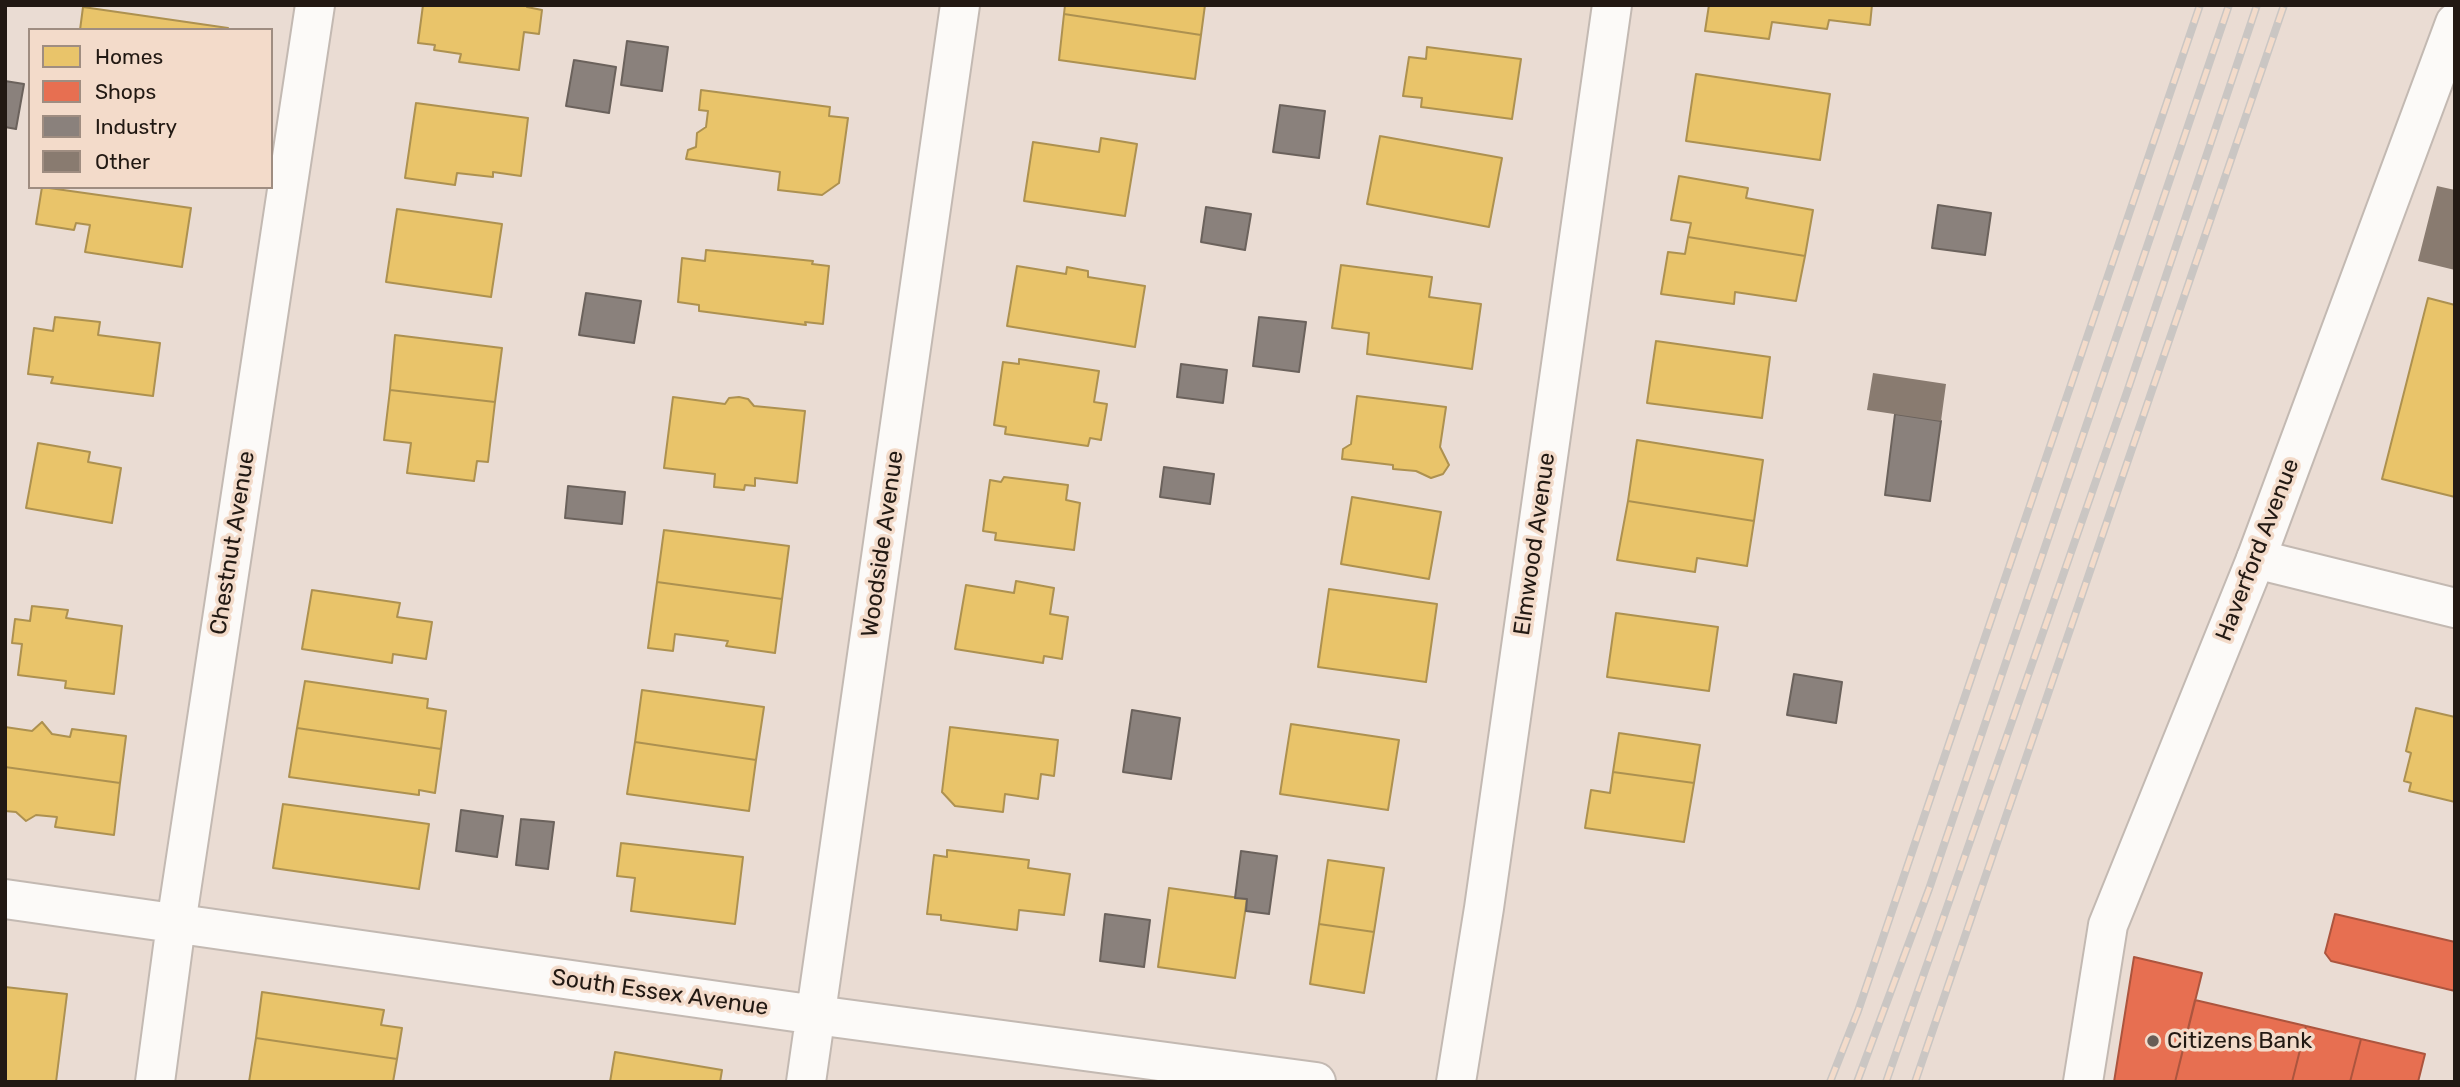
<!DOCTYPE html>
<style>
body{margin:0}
#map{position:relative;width:2460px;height:1087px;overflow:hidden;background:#eadcd3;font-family:Rubik,sans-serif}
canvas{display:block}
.frame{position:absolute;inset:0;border:7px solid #221913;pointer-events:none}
.legend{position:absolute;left:28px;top:28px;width:245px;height:161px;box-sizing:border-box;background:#f3dbca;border:2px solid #9f8d81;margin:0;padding:9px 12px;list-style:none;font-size:21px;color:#221913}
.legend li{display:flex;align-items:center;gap:14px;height:35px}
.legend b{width:35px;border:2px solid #9f8d81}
</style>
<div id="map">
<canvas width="2460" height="1087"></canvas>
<div class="frame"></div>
<ul class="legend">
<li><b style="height:19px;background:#e9c46a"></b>Homes</li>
<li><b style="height:19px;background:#e76f51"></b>Shops</li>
<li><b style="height:19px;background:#8a817c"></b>Industry</li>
<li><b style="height:19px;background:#897b70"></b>Other</li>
</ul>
</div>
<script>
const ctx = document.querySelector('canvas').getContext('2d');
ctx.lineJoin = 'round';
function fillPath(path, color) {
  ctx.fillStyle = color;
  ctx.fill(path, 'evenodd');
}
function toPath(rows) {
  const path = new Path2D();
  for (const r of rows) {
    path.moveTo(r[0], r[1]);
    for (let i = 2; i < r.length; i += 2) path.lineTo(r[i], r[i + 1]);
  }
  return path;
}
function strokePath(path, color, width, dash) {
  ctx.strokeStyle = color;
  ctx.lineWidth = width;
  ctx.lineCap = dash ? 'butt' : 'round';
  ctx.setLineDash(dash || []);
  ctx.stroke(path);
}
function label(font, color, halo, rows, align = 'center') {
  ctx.font = font + ' Rubik,sans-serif';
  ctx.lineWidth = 7;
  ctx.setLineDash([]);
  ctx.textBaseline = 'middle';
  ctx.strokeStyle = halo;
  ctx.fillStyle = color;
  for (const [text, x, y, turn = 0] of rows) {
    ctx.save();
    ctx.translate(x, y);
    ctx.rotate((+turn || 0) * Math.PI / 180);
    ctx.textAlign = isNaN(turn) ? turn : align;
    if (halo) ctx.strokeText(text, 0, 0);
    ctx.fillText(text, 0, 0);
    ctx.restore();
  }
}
const homes = toPath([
 [423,5,527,5,527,7,542,10,539,34,524,32,519,70,459,62,461,54,434,50,435,45,418,43,423,5],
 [1065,5,1205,5,1201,35,1064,14,1065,5],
 [1709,5,1872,5,1870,25,1829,20,1827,29,1772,22,1769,39,1705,31,1709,5],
 [83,7,228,28,228,30,80,30,83,7],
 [1064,14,1201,35,1195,79,1059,60,1064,14],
 [1427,47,1521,59,1512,119,1421,107,1422,98,1403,96,1409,57,1426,59,1427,47],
 [1696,74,1830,94,1820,160,1686,141,1696,74],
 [701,90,830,107,829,116,848,118,839,183,822,195,778,190,780,172,686,159,688,150,696,147,697,133,706,127,708,111,699,110,701,90],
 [416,103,528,118,521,176,493,172,493,177,457,173,455,185,405,178,416,103],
 [1380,136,1502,158,1489,227,1367,204,1380,136],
 [1101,138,1137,144,1125,216,1024,201,1033,142,1099,152,1101,138],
 [1679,176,1748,188,1746,198,1813,210,1805,256,1688,237,1691,223,1671,220,1679,176],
 [42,187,191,208,182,267,85,252,90,225,76,223,74,230,36,224,42,187],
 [397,209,502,224,491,297,386,282,397,209],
 [1688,237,1805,256,1796,301,1735,292,1734,304,1661,294,1668,252,1685,254,1688,237],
 [706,250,813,261,812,264,829,266,823,324,805,322,806,325,699,311,699,305,678,302,682,258,705,261,706,250],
 [1341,265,1432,277,1429,297,1481,304,1472,369,1367,354,1369,333,1332,328,1341,265],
 [1017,266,1066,274,1067,267,1088,271,1088,277,1145,286,1135,347,1007,326,1017,266],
 [2428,298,2455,305,2455,497,2382,479,2428,298],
 [55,317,100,322,98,335,160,343,153,396,51,383,53,377,28,374,34,328,53,331,55,317],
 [395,335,502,348,495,402,390,390,395,335],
 [1656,341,1770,357,1762,418,1647,403,1656,341],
 [1019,359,1099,371,1094,402,1107,404,1101,440,1090,438,1088,446,1005,434,1006,427,994,425,1003,362,1019,364,1019,359],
 [390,390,495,402,488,462,477,461,474,481,407,473,411,443,384,440,390,390],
 [1357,396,1446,407,1440,447,1449,465,1443,474,1431,478,1416,471,1393,469,1393,465,1342,459,1343,449,1351,444,1357,396],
 [673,397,725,404,729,398,739,397,748,399,754,406,805,411,797,483,755,478,755,486,745,485,744,490,714,487,715,474,664,468,673,397],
 [1637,440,1763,460,1754,521,1628,501,1637,440],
 [38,443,90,452,88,462,121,468,112,523,26,508,38,443],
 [1004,477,1068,485,1066,500,1080,503,1074,550,995,540,996,533,983,531,990,480,1001,482,1004,477],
 [1352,497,1441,512,1429,579,1341,564,1352,497],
 [1628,501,1754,521,1747,566,1697,558,1695,572,1617,560,1628,501],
 [664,530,789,546,782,599,657,582,664,530],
 [1016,581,1054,588,1050,614,1068,617,1062,659,1044,656,1043,663,955,649,966,585,1014,593,1016,581],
 [657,582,782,599,775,653,726,646,728,641,675,634,673,651,648,648,657,582],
 [1329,589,1437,604,1426,682,1318,667,1329,589],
 [312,590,400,603,397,617,432,622,426,659,393,654,392,663,302,649,312,590],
 [32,606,68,610,66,618,122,626,114,694,65,688,66,681,18,675,22,644,12,643,15,619,30,621,32,606],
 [1616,613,1718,627,1709,691,1607,677,1616,613],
 [305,681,428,699,427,708,446,711,441,749,297,728,305,681],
 [642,690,764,707,756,760,635,742,642,690],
 [2416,708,2455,717,2455,802,2409,791,2411,783,2404,781,2411,753,2406,751,2416,708],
 [42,722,52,734,70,737,72,729,126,736,120,783,5,767,5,727,32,731,42,722],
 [1291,724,1399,740,1388,810,1280,794,1291,724],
 [950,727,1058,740,1054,776,1041,774,1038,799,1005,794,1003,812,955,806,942,792,950,727],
 [297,728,441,749,435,793,419,790,419,795,289,777,297,728],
 [1619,733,1700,745,1694,783,1613,772,1619,733],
 [635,742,756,760,749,811,627,794,635,742],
 [5,767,120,783,114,835,55,827,57,817,36,815,26,821,16,812,5,811,5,767],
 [1613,772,1694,783,1684,842,1585,828,1591,790,1610,793,1613,772],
 [283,804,429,824,419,889,273,868,283,804],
 [621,843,743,857,735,924,631,911,635,878,617,876,621,843],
 [947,850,1029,860,1028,868,1070,874,1064,915,1019,910,1017,930,941,920,941,915,927,914,934,855,947,857,947,850],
 [1328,860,1384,868,1374,932,1319,924,1328,860],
 [1169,888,1247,899,1235,978,1158,967,1169,888],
 [1319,924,1374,932,1364,993,1310,984,1319,924],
 [5,987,67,994,56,1082,5,1081,5,987],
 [262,992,384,1010,381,1025,402,1028,397,1059,256,1038,262,992],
 [256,1038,397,1059,393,1082,249,1082,256,1038],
 [615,1052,722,1070,720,1082,610,1082,615,1052]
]);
fillPath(homes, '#e9c46a');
strokePath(homes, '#ad9150', 2);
const shops = toPath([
 [2335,914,2455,942,2455,991,2331,961,2325,953,2335,914],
 [2134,957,2202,973,2175,1082,2114,1082,2134,957],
 [2195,1000,2306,1026,2292,1082,2175,1082,2195,1000],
 [2306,1026,2361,1039,2350,1082,2292,1082,2306,1026],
 [2361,1039,2425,1054,2418,1082,2350,1082,2361,1039]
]);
fillPath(shops, '#e76f51');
strokePath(shops, '#ac553e', 2);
const industry = toPath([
 [627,41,668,47,662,91,621,85,627,41],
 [574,60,616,67,609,113,566,106,574,60],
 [5,81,24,84,16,129,5,127,5,81],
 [1280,105,1325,111,1319,158,1273,152,1280,105],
 [1938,205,1991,213,1985,255,1932,248,1938,205],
 [1206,207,1251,214,1245,250,1201,242,1206,207],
 [586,293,641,301,634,343,579,335,586,293],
 [1259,317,1306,322,1299,372,1253,366,1259,317],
 [1181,364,1227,370,1223,403,1177,397,1181,364],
 [1895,414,1941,421,1930,501,1885,495,1895,414],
 [1164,467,1214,474,1210,504,1160,497,1164,467],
 [568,486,625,492,622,524,565,518,568,486],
 [1794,674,1842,682,1836,723,1787,715,1794,674],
 [1132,710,1180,718,1171,779,1123,772,1132,710],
 [461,810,503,816,497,857,456,851,461,810],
 [521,819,554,822,548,869,516,865,521,819],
 [1241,851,1277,856,1269,914,1246,911,1247,899,1235,898,1241,851],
 [1105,914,1150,920,1144,967,1100,961,1105,914]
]);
fillPath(industry, '#8a817c');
strokePath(industry, '#6b625c', 2);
fillPath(toPath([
 [2437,186,2455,190,2455,270,2418,261],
 [1873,373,1946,384,1941,421,1867,410]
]), '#897b70');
const minor = toPath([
 [2256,559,2455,608],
 [5,899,816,1015,1316,1082],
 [155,1082,176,924,315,5],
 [806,1082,960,5],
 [1456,1082,1484,908,1612,5]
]);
const tertiary = toPath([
 [2083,1082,2108,925,2256,559,2455,23]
]);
strokePath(minor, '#c3b9b2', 42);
strokePath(tertiary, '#c3b9b2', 42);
strokePath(minor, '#fcfaf8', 38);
strokePath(tertiary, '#fcfaf8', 38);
const rail = toPath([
 [1830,1082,1858,1011,2200,5],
 [1857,1082,1929,889,2229,5],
 [1886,1082,2127,392,2257,5],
 [1915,1082,2284,5]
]);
strokePath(rail, '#cac6c3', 8);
strokePath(rail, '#f3dbca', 5, [16]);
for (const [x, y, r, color] of [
 [2153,1041,7,"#685d56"]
]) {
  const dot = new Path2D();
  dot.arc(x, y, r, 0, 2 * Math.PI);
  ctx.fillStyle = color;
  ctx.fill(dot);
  strokePath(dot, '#f3dbca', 2.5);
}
label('23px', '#221913', '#f3dbca', [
 ["Chestnut Avenue",233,543,-81],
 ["Woodside Avenue",883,544,-82],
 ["Elmwood Avenue",1535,544,-82],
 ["Haverford Avenue",2258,550,-69],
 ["South Essex Avenue",660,993,8]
]);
label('23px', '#221913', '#f3dbca', [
 ["Citizens Bank",2167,1041]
], 'left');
</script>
